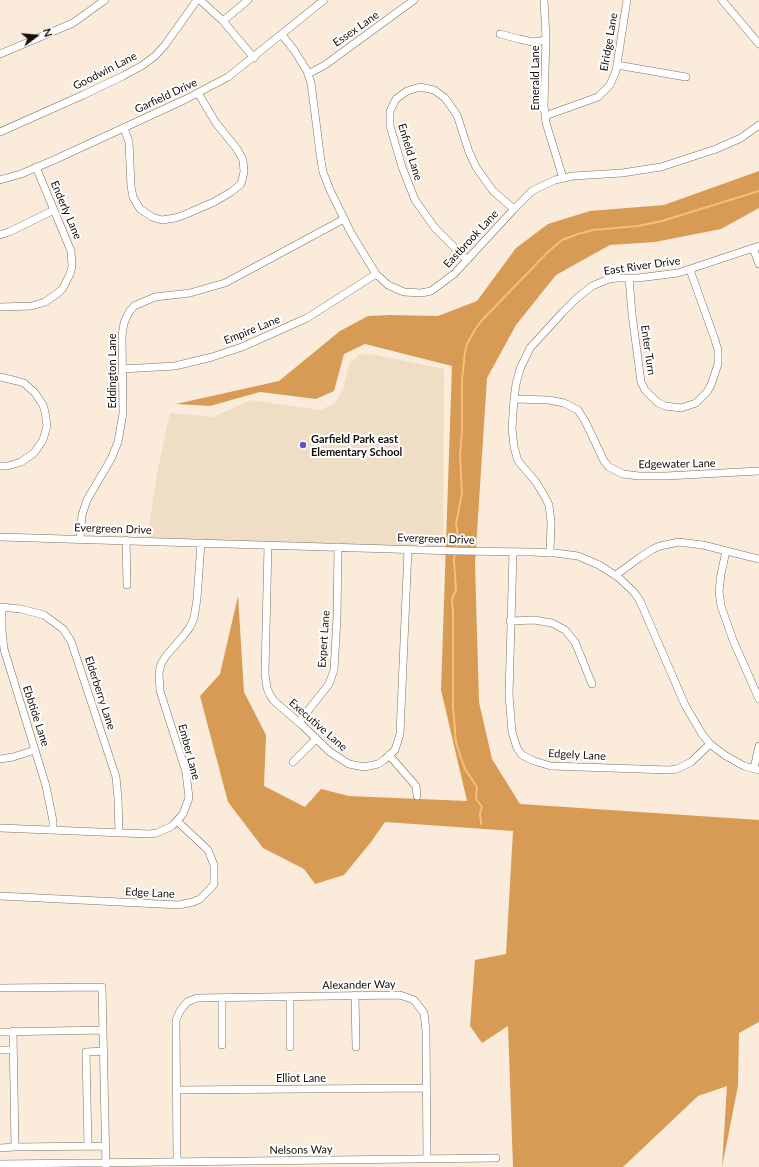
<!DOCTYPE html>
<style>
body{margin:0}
#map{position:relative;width:759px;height:1167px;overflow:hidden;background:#faebda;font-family:Lato,sans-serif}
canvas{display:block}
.north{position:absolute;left:16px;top:16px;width:40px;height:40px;-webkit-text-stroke:3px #fff;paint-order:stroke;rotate:74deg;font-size:11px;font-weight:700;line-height:16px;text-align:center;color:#140f09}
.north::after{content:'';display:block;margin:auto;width:14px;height:18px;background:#140f09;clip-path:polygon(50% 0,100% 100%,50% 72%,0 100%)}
</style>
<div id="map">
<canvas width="759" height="1167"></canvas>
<div class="north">N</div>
</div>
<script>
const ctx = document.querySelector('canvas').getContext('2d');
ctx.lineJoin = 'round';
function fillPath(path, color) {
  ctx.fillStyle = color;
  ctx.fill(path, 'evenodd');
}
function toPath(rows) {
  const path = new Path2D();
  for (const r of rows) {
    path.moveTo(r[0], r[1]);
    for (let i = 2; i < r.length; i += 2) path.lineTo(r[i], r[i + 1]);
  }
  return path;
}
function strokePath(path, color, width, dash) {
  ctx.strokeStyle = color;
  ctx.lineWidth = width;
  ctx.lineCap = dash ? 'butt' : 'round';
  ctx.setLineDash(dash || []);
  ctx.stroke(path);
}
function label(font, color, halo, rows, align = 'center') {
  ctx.font = font + ' Lato,sans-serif';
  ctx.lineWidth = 4;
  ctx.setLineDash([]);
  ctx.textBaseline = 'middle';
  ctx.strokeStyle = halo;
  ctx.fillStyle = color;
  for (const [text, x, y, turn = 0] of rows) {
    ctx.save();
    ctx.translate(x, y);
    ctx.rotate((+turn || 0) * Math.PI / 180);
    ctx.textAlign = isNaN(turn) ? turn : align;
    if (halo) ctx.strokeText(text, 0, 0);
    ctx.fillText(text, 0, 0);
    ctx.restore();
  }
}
fillPath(toPath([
 [360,354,376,355,444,369,443,550,147,541,157,473,170,413,213,417,251,400,320,410,334,404,343,389,349,364]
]), '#f0ddc6');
fillPath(toPath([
 [759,171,759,208,721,229,655,242,610,245,556,275,516,325,487,378,475,564,479,702,492,759,520,804,759,820,759,1022,739,1033,738,1086,722,1167,727,1086,698,1096,623,1167,513,1167,508,1026,482,1043,470,1026,475,960,506,954,513,831,385,822,371,842,344,875,315,884,304,869,263,848,228,802,200,696,220,674,238,596,244,692,266,735,264,786,305,807,321,789,349,796,467,801,441,690,452,366,365,344,344,354,334,391,316,399,260,392,210,406,176,404,279,381,340,331,368,316,390,315,438,316,477,301,516,248,548,224,590,211,664,205]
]), '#d79b55');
strokePath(toPath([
 [481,824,480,813,482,807,476,799,477,787,465,769,456,743,453,707,453,613,452,599,456,590,454,560,458,536,456,524,462,493,460,455,462,431,462,380,465,352,467,344,476,328,483,319,548,252,562,240,578,234,593,230,638,226,662,221,759,191]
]), '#fbbd77', 2);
const minor = toPath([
 [200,0,223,21,254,58],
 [544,0,546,39,544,105,546,123,563,178],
 [722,0,759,44],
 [223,21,248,0],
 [500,34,519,39,532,42,541,41,546,39],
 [282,35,294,50,307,71,311,83,321,161,323,172,330,190,351,233,376,274,388,285,404,292,421,293,431,291,454,274,514,209,532,191,538,188,555,180,573,176,622,173,661,167,716,149,741,138,759,125],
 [0,54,73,23,105,0],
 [617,65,686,77],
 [308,74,325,65,414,0],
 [545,116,598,97,610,85,616,71,627,0],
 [124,128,129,142,131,186,133,197,140,209,152,217,162,220,175,218,184,215,214,202,231,192,241,184,244,172,243,160,237,149,216,123,198,93],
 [0,132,83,95,123,76,143,65,155,56,165,45,197,0],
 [0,180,21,174,54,160,184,100,228,77,324,0],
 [0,235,9,232,54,210],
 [753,248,759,264],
 [467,260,435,228,415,200,402,167,390,126,390,111,396,99,407,91,420,87,434,90,445,98,457,115,469,152,476,167,493,191,514,209],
 [629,278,632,314,641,382,645,390,657,402,665,406,681,408,696,403,707,392,711,385,718,364,718,350,714,337,690,270],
 [0,307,32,306,45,302,58,293,63,288,70,274,72,267,71,251,36,167],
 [122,369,175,366,212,357,242,347,307,318,376,274],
 [0,377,17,381,24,383,35,393,43,405,45,412,47,426,43,440,34,453,21,462,8,466,0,466],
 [514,399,549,400,564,403,578,410,586,423,604,461,609,467,623,474,639,476,666,476,759,471],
 [0,537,456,551,531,552,555,553,578,556,599,565,618,577,634,592,640,601,685,705,702,734,710,744,726,756,744,766,759,770],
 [80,539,82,515,87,500,111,459,118,442,123,413,122,336,124,323,129,312,134,306,155,297,190,293,225,283,344,219],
 [126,540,127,585],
 [268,545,265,673,267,688,270,695,274,701,302,725,330,752,349,764,364,767,378,764,384,760,395,750,400,734,408,549],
 [726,551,721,574,719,592,721,606,733,640,759,699],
 [513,552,509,695,512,732,517,748,522,755,534,761,551,766,669,770,677,769,691,762,710,744],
 [550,553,551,522,549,505,545,497,536,482,518,461,514,447,512,428,514,399,516,384,520,369,530,348,563,312,577,298,592,286,609,279,617,278,638,278,678,273,759,246],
 [616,575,639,558,653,549,660,546,679,542,703,545,759,559],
 [0,607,21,609,44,615,63,629,71,641,116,777,118,798,119,833],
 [2,607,2,631,4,649,46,786,53,821,53,830],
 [510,621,534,620,552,623,565,630,575,642,592,684],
 [299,722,329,684,334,670,337,618,338,547],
 [389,755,416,786,417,796],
 [0,759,13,757,35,750],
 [293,762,316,739],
 [754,768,759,746],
 [0,828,149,834,157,833,172,826,183,814,189,798,186,772,160,691,159,673,161,664,166,656,184,635,190,627,194,618,197,599,201,543],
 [0,896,179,905,193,902,200,899,210,889,214,884,214,865,208,850,177,821],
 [0,988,102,987,106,1167],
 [355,995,356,1047],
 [0,1032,103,1030],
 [222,1045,222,998],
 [290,1047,290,997],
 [0,1050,13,1050],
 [177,1090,426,1088],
 [88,1146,86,1052,104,1051],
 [15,1147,105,1146],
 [0,1148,15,1147,13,1031],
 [177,1162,176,1020,180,1011,187,1002,197,998,400,995,414,1000,424,1013,426,1031,427,1159],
 [0,1164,496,1158]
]);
strokePath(minor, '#7e7163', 8);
strokePath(minor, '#fff', 7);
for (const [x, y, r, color] of [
 [303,445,4,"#5957cf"]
]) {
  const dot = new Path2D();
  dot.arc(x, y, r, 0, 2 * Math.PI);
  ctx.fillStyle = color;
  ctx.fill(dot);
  strokePath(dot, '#fff', 1.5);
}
label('11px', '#140f09', '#fff', [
 ["Essex Lane",356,29,-35],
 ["Elridge Lane",609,42,-80],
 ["Goodwin Lane",105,71,-27],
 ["Emerald Lane",535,78,-90],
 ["Garfield Drive",166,96,-25],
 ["Enfield Lane",410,152,73],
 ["Enderly Lane",66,210,67],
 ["Eastbrook Lane",471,239,-47],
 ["East River Drive",642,266,-8],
 ["Empire Lane",252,330,-22],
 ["Enter Turn",648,350,82],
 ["Eddington Lane",112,371,-90],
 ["Edgewater Lane",677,464,-1],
 ["Evergreen Drive",113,529,2],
 ["Evergreen Drive",436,539,2],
 ["Expert Lane",324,639,-86],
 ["Elderberry Lane",100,693,72],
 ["Ebbtide Lane",36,716,72],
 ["Executive Lane",318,725,41],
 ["Ember Lane",189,752,75],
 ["Edgely Lane",577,755,3],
 ["Edge Lane",150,893,3],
 ["Alexander Way",359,985,-1],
 ["Elliot Lane",301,1078],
 ["Nelsons Way",301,1150,-1]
]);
label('bold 11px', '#140f09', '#fff', [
 ["Garfield Park east",311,439],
 ["Elementary School",311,452]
], 'left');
</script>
